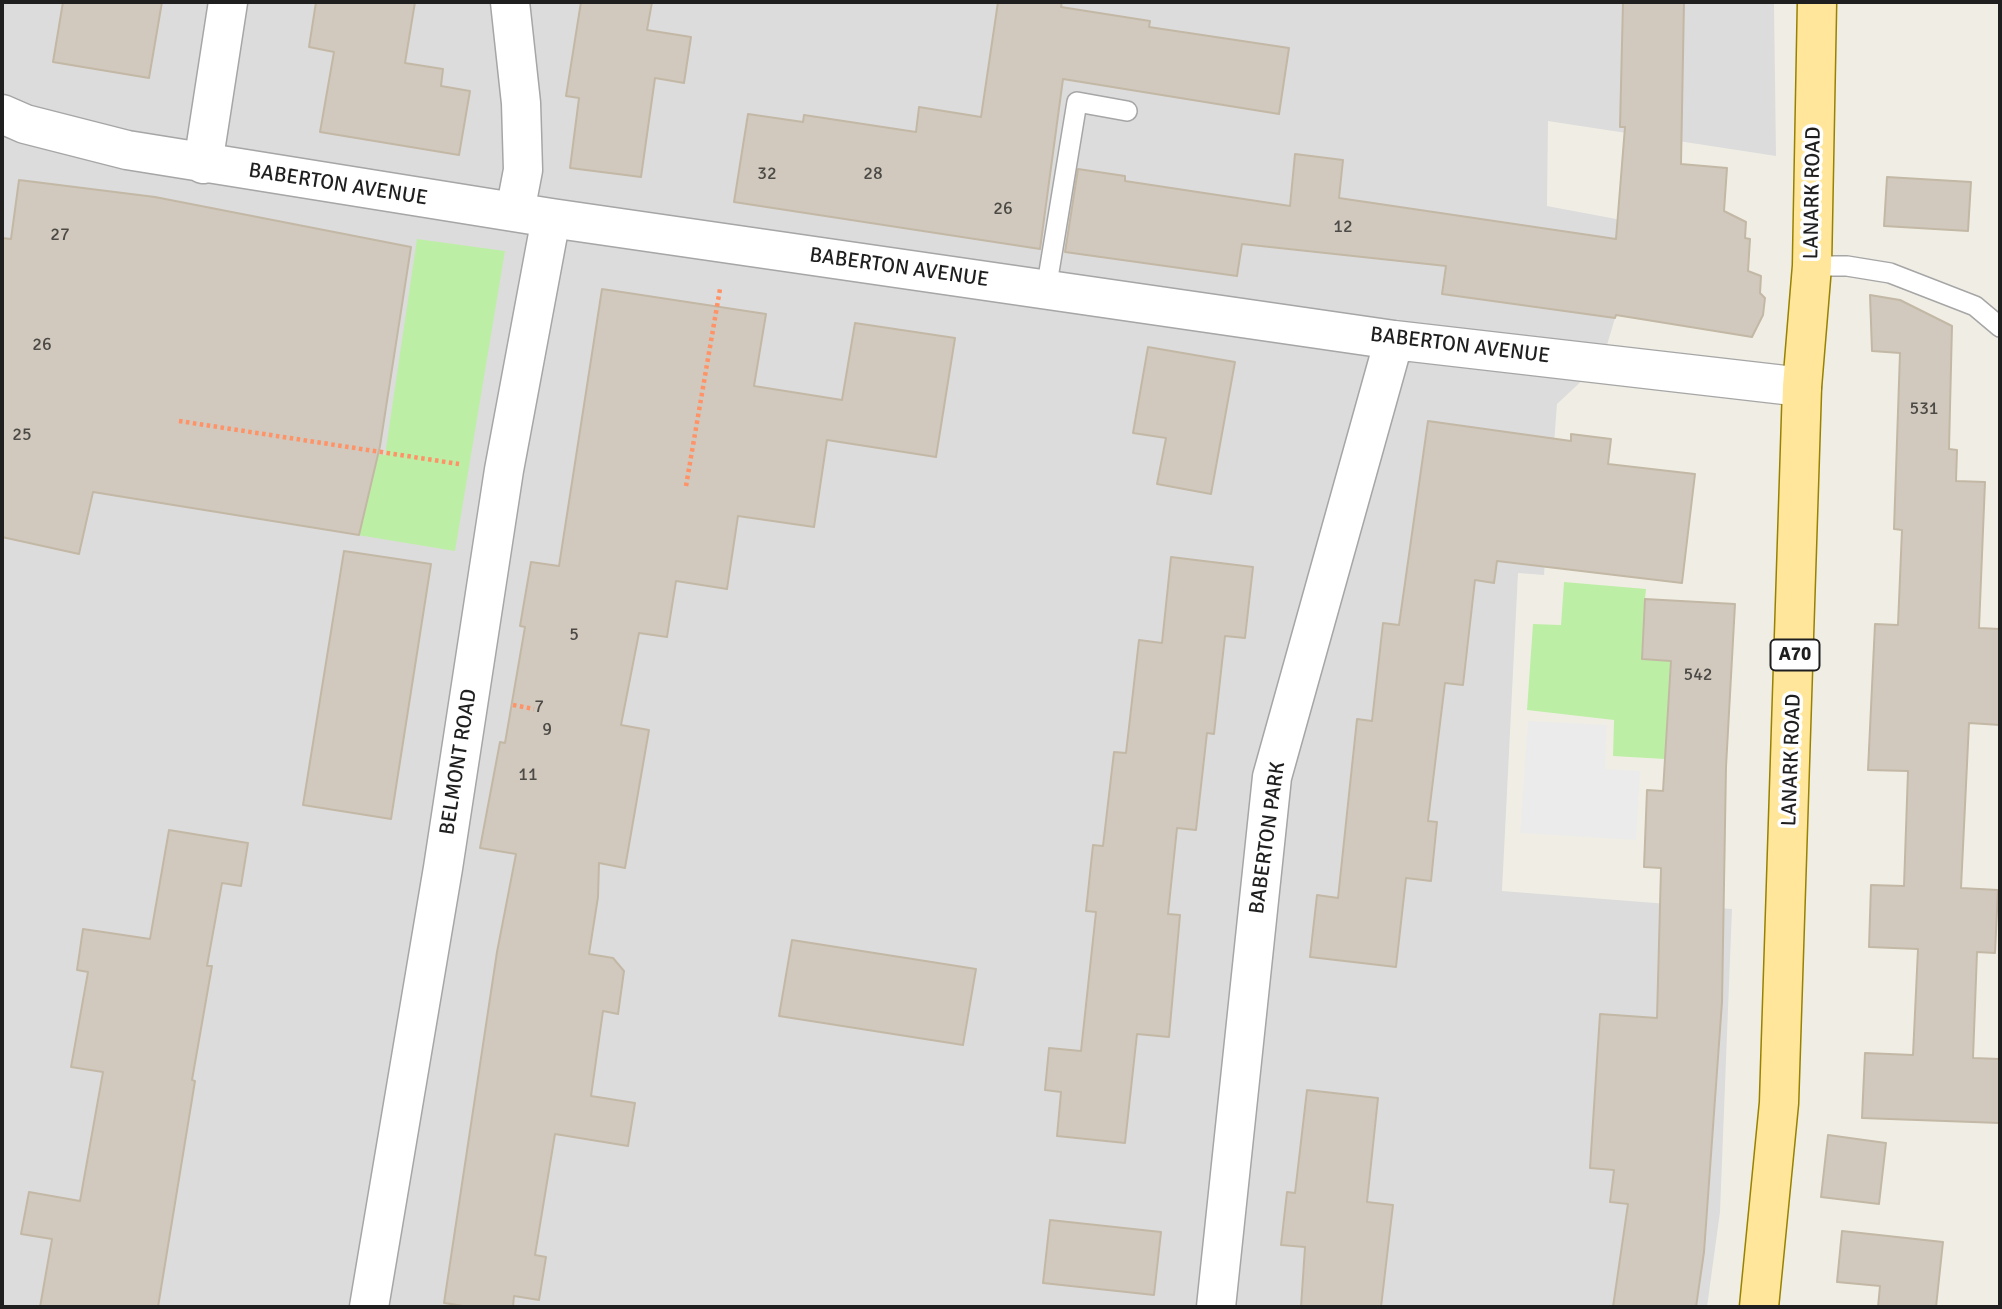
<!DOCTYPE html>
<style>
body{margin:0}
#map{position:relative;width:2002px;height:1309px;overflow:hidden;background:#f0eee4;font-family:Signika,sans-serif}
canvas{display:block}
.frame{position:absolute;inset:0;border:4px solid #1f1f1f;pointer-events:none}
</style>
<div id="map">
<canvas width="2002" height="1309"></canvas>
<div class="frame"></div>
</div>
<script>
const ctx = document.querySelector('canvas').getContext('2d');
ctx.lineJoin = 'round';
function fillPath(path, color) {
  ctx.fillStyle = color;
  ctx.fill(path, 'evenodd');
}
function toPath(rows) {
  const path = new Path2D();
  for (const r of rows) {
    path.moveTo(r[0], r[1]);
    for (let i = 2; i < r.length; i += 2) path.lineTo(r[i], r[i + 1]);
  }
  return path;
}
function strokePath(path, color, width, dash) {
  ctx.strokeStyle = color;
  ctx.lineWidth = width;
  ctx.lineCap = dash ? 'butt' : 'round';
  ctx.setLineDash(dash || []);
  ctx.stroke(path);
}
function label(font, color, halo, rows, align = 'center') {
  ctx.font = font + ' Signika,sans-serif';
  ctx.lineWidth = 7;
  ctx.setLineDash([]);
  ctx.textBaseline = 'middle';
  ctx.strokeStyle = halo;
  ctx.fillStyle = color;
  for (const [text, x, y, turn = 0] of rows) {
    ctx.save();
    ctx.translate(x, y);
    ctx.rotate((+turn || 0) * Math.PI / 180);
    ctx.textAlign = isNaN(turn) ? turn : align;
    if (halo) ctx.strokeText(text, 0, 0);
    ctx.fillText(text, 0, 0);
    ctx.restore();
  }
}
fillPath(toPath([
 [2,2,1774,2,1776,156,1548,121,1547,206,1627,221,1615,318,1602,362,1557,404,1544,575,1518,573,1502,891,1732,909,1720,1212,1707,1307,2,1307]
]), '#dddcdc');
fillPath(toPath([
 [417,239,505,251,455,551,108,494,120,417,385,455],
 [1564,582,1646,589,1645,599,1671,661,1665,759,1613,756,1614,720,1527,710,1533,624,1561,625]
]), '#bdeea6');
fillPath(toPath([
 [1528,721,1607,725,1605,769,1640,771,1636,840,1520,833]
]), '#ebebeb');
const building = toPath([
 [63,2,162,2,149,78,53,62,63,2],
 [316,2,415,2,405,63,443,69,441,86,470,91,459,155,320,132,334,52,309,47,316,2],
 [581,2,652,2,647,30,691,37,684,83,655,78,641,177,570,168,579,98,566,96,581,2],
 [998,2,1062,2,1061,7,1150,21,1149,27,1289,48,1279,114,1063,79,1040,249,734,202,748,114,803,122,804,115,916,132,919,107,981,117,998,2],
 [1623,2,1684,2,1681,164,1727,168,1724,211,1746,222,1745,238,1750,239,1748,271,1761,276,1760,293,1765,298,1763,315,1752,337,1616,315,1615,318,1442,294,1446,266,1242,244,1237,276,1065,252,1078,169,1125,176,1125,181,1290,206,1295,154,1343,160,1339,198,1616,239,1625,127,1620,127,1623,2],
 [1887,177,1971,182,1968,231,1884,226,1887,177],
 [19,180,155,197,411,247,380,446,359,535,93,492,79,554,2,537,2,238,11,239,19,180],
 [602,289,766,314,754,386,842,400,855,323,955,338,936,457,827,440,814,527,738,516,727,589,676,581,667,637,639,633,621,725,649,730,625,868,599,863,598,897,589,954,613,958,624,971,618,1014,603,1011,591,1096,635,1103,628,1146,555,1134,535,1255,546,1257,539,1300,514,1296,513,1307,470,1307,444,1303,497,952,516,854,480,848,500,742,505,743,525,627,520,626,531,562,559,566,602,289],
 [1870,295,1900,300,1952,326,1949,449,1957,450,1956,481,1985,482,1979,628,2000,629,2000,725,1969,723,1961,888,1998,890,1995,953,1977,952,1973,1058,2000,1059,2000,1123,1862,1118,1865,1053,1913,1055,1918,949,1869,947,1871,885,1904,886,1908,771,1868,770,1875,624,1898,625,1902,530,1894,529,1900,353,1872,351,1870,295],
 [1148,347,1235,362,1211,494,1157,484,1166,438,1133,433,1148,347],
 [1428,421,1571,441,1571,434,1611,439,1608,464,1695,474,1682,583,1497,561,1494,583,1475,580,1463,685,1445,683,1428,821,1437,822,1431,881,1406,878,1396,967,1310,957,1317,895,1338,898,1357,719,1372,721,1383,623,1399,625,1428,421],
 [344,551,431,564,391,819,303,805,344,551],
 [1171,557,1253,567,1245,638,1225,636,1214,734,1207,733,1196,830,1177,828,1168,914,1180,915,1169,1037,1137,1034,1125,1143,1057,1136,1061,1092,1045,1090,1049,1048,1081,1051,1096,912,1086,911,1093,845,1103,846,1114,752,1126,753,1139,640,1162,643,1171,557],
 [1645,599,1735,604,1726,767,1722,1002,1704,1252,1696,1307,1613,1307,1628,1204,1610,1202,1614,1170,1590,1168,1600,1014,1657,1018,1661,868,1644,867,1647,790,1663,791,1671,661,1642,659,1645,599],
 [169,830,248,843,241,886,222,883,207,966,212,966,192,1080,195,1081,158,1307,40,1307,52,1239,21,1234,29,1192,80,1201,103,1072,71,1067,88,972,77,970,83,929,150,939,169,830],
 [792,940,976,969,963,1045,779,1016,792,940],
 [1307,1090,1378,1098,1367,1202,1393,1205,1381,1307,1301,1307,1305,1247,1281,1245,1287,1192,1295,1193,1307,1090],
 [1828,1135,1886,1143,1879,1204,1821,1197,1828,1135],
 [1050,1220,1161,1232,1154,1295,1043,1283,1050,1220],
 [1842,1231,1943,1242,1936,1307,1878,1307,1880,1286,1837,1282,1842,1231]
]);
fillPath(building, '#d1c9bd');
strokePath(building, '#c3b8a5', 2);
const lane = toPath([
 [1812,266,1847,266,1890,273,1975,306,2000,327],
 [1046,290,1077,102,1127,111]
]);
const street = toPath([
 [510,2,521,103,523,170,515,212],
 [2,114,25,124,127,150,551,218,1394,340,1802,387],
 [203,164,228,2],
 [369,1307,443,868,504,470,551,218],
 [1216,1307,1272,777,1394,340]
]);
const primary = toPath([
 [1759,1307,1779,1103,1802,387,1812,266,1817,2]
]);
strokePath(lane, '#a6a6a6', 22);
strokePath(street, '#a6a6a6', 41);
strokePath(primary, '#998200', 41);
strokePath(toPath([
 [179,421,459,464],
 [686,486,720,289],
 [513,705,534,709]
]), '#ff9266', 4.5, [3.5, 3.5]);
strokePath(lane, '#fff', 19);
strokePath(street, '#fff', 38);
strokePath(primary, '#ffe69a', 38);
label('18px', '#4c4a46', null, [
 ["32",767,174],
 ["28",873,174],
 ["26",1003,209],
 ["12",1343,227],
 ["27",60,235],
 ["26",42,345],
 ["531",1924,409],
 ["25",22,435],
 ["5",574,635],
 ["542",1698,675],
 ["7",539,707],
 ["9",547,730],
 ["11",528,775]
]);
for (const [x, y, w] of [
 [1795,655,49]
]) {
  const box = new Path2D();
  box.roundRect(x - w / 2, y - 15.5, w, 31, 5);
  ctx.fillStyle = '#fff';
  ctx.fill(box);
  strokePath(box, '#1f1f1f', 2);
}
label('bold 19px', '#1f1f1f', null, [
 ["A70",1795,655]
]);
label('21px', '#1f1f1f', '#fff', [
 ["BABERTON AVENUE",338,185,9],
 ["LANARK ROAD",1813,193,-89],
 ["BABERTON AVENUE",899,268,8],
 ["BABERTON AVENUE",1460,346,7],
 ["LANARK ROAD",1792,760,-88],
 ["BELMONT ROAD",459,762,-81],
 ["BABERTON PARK",1268,838,-82]
]);
</script>
